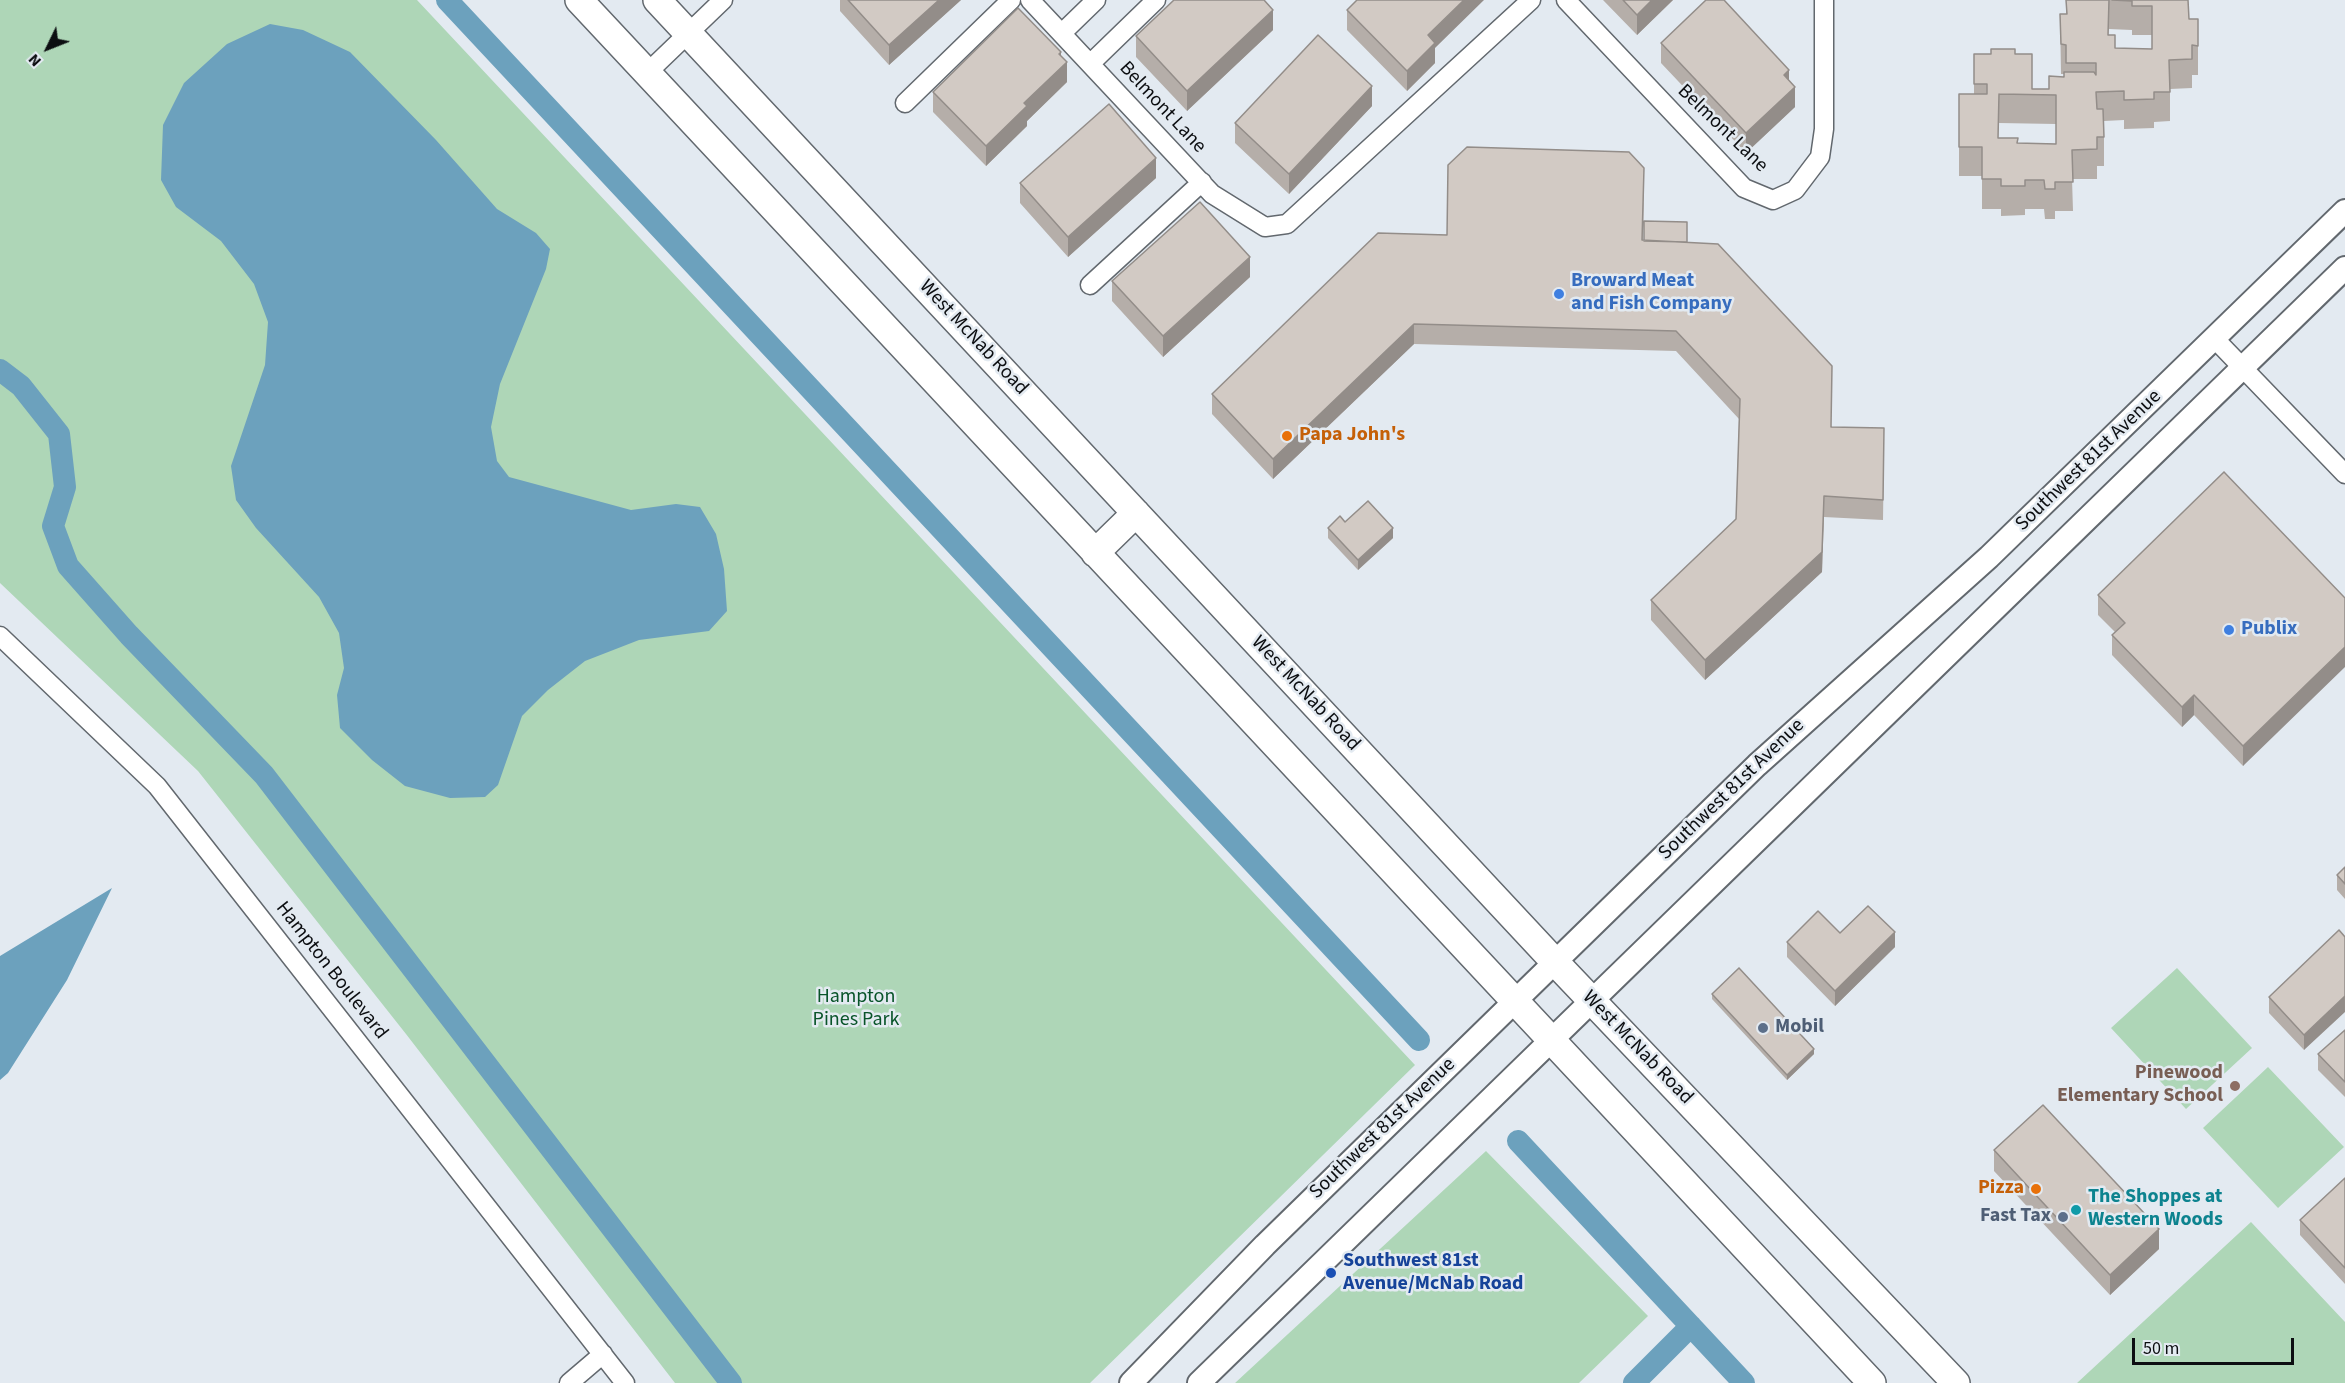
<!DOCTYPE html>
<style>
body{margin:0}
#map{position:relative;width:2345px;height:1383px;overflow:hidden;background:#e3eaf1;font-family:"Source Sans 3",sans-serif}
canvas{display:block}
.north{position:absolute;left:18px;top:18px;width:60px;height:60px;-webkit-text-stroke:4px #e3eaf1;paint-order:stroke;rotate:227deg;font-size:16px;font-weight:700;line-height:24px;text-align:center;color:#0c0e11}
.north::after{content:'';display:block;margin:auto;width:21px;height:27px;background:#0c0e11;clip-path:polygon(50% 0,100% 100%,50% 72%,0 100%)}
.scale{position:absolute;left:2132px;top:1338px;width:162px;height:27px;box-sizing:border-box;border:3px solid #0c0e11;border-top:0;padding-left:8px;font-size:18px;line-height:21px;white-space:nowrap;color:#0c0e11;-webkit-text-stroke:4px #e3eaf1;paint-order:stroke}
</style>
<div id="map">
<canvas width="2345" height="1383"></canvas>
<div class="north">N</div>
<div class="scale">50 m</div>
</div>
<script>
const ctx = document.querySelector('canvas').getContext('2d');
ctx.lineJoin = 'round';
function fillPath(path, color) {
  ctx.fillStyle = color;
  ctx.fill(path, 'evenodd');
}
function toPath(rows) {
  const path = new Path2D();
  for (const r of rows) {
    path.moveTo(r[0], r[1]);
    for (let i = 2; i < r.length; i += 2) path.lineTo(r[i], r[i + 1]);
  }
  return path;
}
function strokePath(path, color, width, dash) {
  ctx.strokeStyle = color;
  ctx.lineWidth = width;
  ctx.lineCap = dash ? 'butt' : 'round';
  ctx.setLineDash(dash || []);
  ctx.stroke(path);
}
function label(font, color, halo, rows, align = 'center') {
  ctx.font = font + ' "Source Sans 3",sans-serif';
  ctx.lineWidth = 5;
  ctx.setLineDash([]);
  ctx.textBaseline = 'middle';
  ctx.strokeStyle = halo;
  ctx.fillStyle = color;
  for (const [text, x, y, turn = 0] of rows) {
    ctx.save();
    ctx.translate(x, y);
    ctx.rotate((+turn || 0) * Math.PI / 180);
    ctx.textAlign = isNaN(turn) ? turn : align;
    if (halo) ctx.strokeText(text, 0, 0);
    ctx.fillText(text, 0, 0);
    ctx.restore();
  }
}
fillPath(toPath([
 [0,0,417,0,1415,1065,1090,1383,675,1383,406,1034,198,771,0,583],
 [2177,968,2252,1048,2186,1109,2111,1028],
 [2268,1067,2344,1147,2278,1208,2203,1128],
 [1486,1151,1648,1316,1579,1383,1235,1383],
 [2251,1222,2345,1322,2345,1383,2077,1383]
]), '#aed6b7');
fillPath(toPath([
 [270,24,303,30,350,52,436,140,497,209,536,233,550,249,546,269,500,384,491,427,497,461,509,477,631,510,676,504,700,507,716,534,724,569,727,611,709,631,639,640,585,661,548,690,522,716,498,785,485,797,450,798,405,786,372,760,340,728,337,695,344,668,339,633,319,597,256,528,236,500,231,466,265,365,268,322,254,284,221,241,176,207,161,180,163,125,184,83,227,44],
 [112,888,67,980,8,1073,0,1080,0,956]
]), '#6ca1bd');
strokePath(toPath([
 [447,0,1419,1040],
 [0,370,21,386,59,434,65,487,53,526,68,566,129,635,264,775,731,1383],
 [1518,1141,1744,1383],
 [1634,1383,1691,1326]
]), '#6ca1bd', 22);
const minor = toPath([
 [1030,0,1212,194,1265,227,1287,224,1531,0],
 [1566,0,1744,188,1773,200,1795,190,1820,157,1824,129,1824,0],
 [1062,33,1096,0],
 [1090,64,1156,0],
 [647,73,723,0],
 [905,103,1011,0],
 [1090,285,1202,182],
 [2214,338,2345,474],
 [0,636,157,786,625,1383],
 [569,1383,603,1354]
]);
const tertiary = toPath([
 [1131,1383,1265,1245,1757,765,1989,557,2345,211],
 [1199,1383,2345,268]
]);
const primary = toPath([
 [579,0,1872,1383],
 [657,0,1554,961,1956,1383],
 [1095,553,1136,513]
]);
strokePath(minor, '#62686e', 21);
strokePath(tertiary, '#62686e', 26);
strokePath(primary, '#62686e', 30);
strokePath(minor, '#fff', 18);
strokePath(tertiary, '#fff', 22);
strokePath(primary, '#fff', 27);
fillPath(toPath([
 [840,0,961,0,889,65,840,11],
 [1603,0,1673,0,1637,35],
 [2066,0,2188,0,2189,19,2198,19,2198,75,2192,75,2192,88,2170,89,2170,121,2154,122,2154,128,2124,129,2124,120,2104,121,2104,166,2097,166,2097,179,2072,179,2073,211,2055,211,2055,219,2045,219,2044,209,2025,209,2025,215,2001,216,2001,209,1982,209,1982,176,1959,176,1959,94,1974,94,1974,54,2015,54,2032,89,2049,89,2064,77,2064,74,2061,74,2060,14,2066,14],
 [2109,29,2132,30,2132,35,2152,35,2152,49,2115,48,2108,35],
 [1999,123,2056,124,2056,144,2018,143,1998,138],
 [1347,10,1435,48,1435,63,1407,91,1347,30],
 [1273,30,1187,111,1136,57,1136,36],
 [1661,43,1795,107,1746,153,1661,63],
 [1061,56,1067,82,1027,121,1027,126,986,166,933,112,933,92],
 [1372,106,1289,194,1235,143,1235,123],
 [1156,178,1068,257,1020,203,1020,183],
 [1644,188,1643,241,1687,242,1832,427,1884,449,1883,520,1824,517,1822,572,1705,680,1651,620,1651,600,1736,519,1739,419,1676,351,1414,344,1273,479,1212,414,1212,394,1447,235],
 [1250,277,1163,357,1112,301,1112,281],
 [1345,522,1393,538,1358,570,1328,538,1328,528],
 [2098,595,2345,598,2243,766,2194,715,2182,727,2112,655,2112,635,2115,632,2098,615],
 [2345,867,2345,899,2337,890,2337,875],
 [2339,930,2304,1050,2269,1013,2269,997],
 [1840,933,1895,947,1835,1006,1787,957,1787,942],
 [1712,994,1814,1054,1787,1080,1712,999],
 [2345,1030,2345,1097,2318,1070,2318,1054],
 [1994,1150,2159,1249,2110,1295,1994,1171],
 [2345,1178,2345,1284,2300,1235,2300,1220]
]), '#b5aea9');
fillPath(toPath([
 [939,0,961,0,889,65,889,45],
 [1464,0,1484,0,1435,48,1435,63,1407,91,1407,71,1428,35],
 [1652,0,1673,0,1637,35,1637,15],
 [1273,10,1273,30,1187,111,1187,91],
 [1061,52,1061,67,1067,62,1067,82,1027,121,1027,126,986,166,986,146],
 [1789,70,1789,90,1784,75],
 [1372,86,1372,106,1289,194,1289,174],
 [1795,87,1795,107,1746,153,1746,133],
 [1156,158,1156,178,1068,257,1068,237],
 [1250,257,1250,277,1163,357,1163,336],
 [1414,324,1414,344,1273,479,1273,459],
 [1824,496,1822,572,1705,680,1705,660],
 [1393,528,1393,538,1358,570,1358,560],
 [2345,647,2345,667,2243,766,2243,746],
 [2194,695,2194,715,2182,727,2182,707],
 [1895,932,1895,947,1835,1006,1835,991],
 [2345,996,2345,1012,2304,1050,2304,1035],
 [1814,1049,1814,1054,1787,1080,1787,1075],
 [2159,1229,2159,1249,2110,1295,2110,1275]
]), '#938d89');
const building = toPath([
 [848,0,939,0,889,45,848,0],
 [1174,0,1264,0,1273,10,1187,91,1136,36,1174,0],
 [1357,0,1464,0,1428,35,1435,43,1407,71,1347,10,1357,0],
 [1623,0,1652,0,1637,15,1623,0],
 [1706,0,1724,0,1789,70,1784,75,1795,87,1746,133,1661,43,1706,0],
 [2066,0,2109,0,2108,35,2115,35,2115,48,2152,49,2152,6,2132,6,2132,1,2112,0,2188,0,2189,19,2198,19,2198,46,2192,45,2192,59,2169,60,2170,92,2154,92,2154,99,2124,100,2124,91,2096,92,2097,109,2103,109,2104,137,2097,137,2097,149,2072,150,2073,182,2055,182,2055,189,2045,189,2044,180,2025,180,2025,186,2001,186,2001,179,1982,179,1982,147,1959,147,1959,94,1987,94,1987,84,1974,84,1974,54,1991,54,1991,49,2015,49,2015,54,2032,54,2032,89,2049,89,2049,76,2064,77,2064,72,2094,72,2096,75,2096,63,2066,63,2066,45,2061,44,2060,14,2067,14,2066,0],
 [1999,94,2056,95,2056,144,2017,143,2018,138,1998,138,1999,94],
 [1018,8,1061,52,1059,54,1067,62,1024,103,1027,106,986,146,933,92,1018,8],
 [1318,35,1372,86,1289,174,1235,123,1318,35],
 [1109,104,1156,158,1068,237,1020,183,1109,104],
 [1467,147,1629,152,1644,168,1642,240,1718,244,1832,366,1831,427,1884,428,1883,500,1824,496,1822,552,1705,660,1651,600,1736,519,1740,399,1676,331,1414,324,1273,459,1212,394,1378,233,1447,235,1448,165,1467,147],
 [1200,202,1250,257,1163,336,1112,281,1200,202],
 [1644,221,1687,222,1687,242,1644,241,1644,221],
 [2224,472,2345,598,2345,647,2243,746,2194,695,2182,707,2112,635,2125,623,2098,595,2224,472],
 [1368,501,1393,528,1358,560,1328,528,1340,516,1345,522,1368,501],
 [2345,867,2345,884,2337,875,2345,867],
 [1868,906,1895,932,1835,991,1787,942,1818,911,1840,933,1868,906],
 [2339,930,2345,937,2345,996,2304,1035,2269,997,2339,930],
 [1739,968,1814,1049,1787,1075,1712,994,1739,968],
 [2345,1030,2345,1082,2318,1054,2345,1030],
 [2043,1105,2159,1229,2110,1275,1994,1150,2043,1105],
 [2345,1178,2345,1268,2300,1220,2345,1178]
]);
fillPath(building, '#d2cac4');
strokePath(building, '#938d89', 1.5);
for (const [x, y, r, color] of [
 [1559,294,6,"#3f7fe0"],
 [1287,436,6,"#e8710a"],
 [2229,630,6,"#3f7fe0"],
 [1763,1028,6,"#5c6f8a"],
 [2235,1086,6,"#8d6e63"],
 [2036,1189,6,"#e8710a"],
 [2076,1210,6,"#0f9aa8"],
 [2063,1217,6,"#5c6f8a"],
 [1331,1273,6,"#1a4fb4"]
]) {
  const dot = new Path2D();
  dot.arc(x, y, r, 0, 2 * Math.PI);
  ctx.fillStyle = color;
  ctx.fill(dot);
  strokePath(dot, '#e3eaf1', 2);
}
label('20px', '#0c0e11', '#e3eaf1', [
 ["Belmont Lane",1162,108,47],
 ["Belmont Lane",1722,129,44],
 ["West McNab Road",973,338,47],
 ["Southwest 81st Avenue",2089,461,-44],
 ["West McNab Road",1305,694,47],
 ["Southwest 81st Avenue",1732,790,-44],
 ["Hampton Boulevard",331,971,52],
 ["West McNab Road",1637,1048,46],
 ["Southwest 81st Avenue",1383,1129,-44]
]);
label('bold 20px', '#366cbe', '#e3eaf1', [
 ["Broward Meat",1571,282],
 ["and Fish Company",1571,305],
 ["Publix",2241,630]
], 'left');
label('bold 20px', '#c56008', '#e3eaf1', [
 ["Papa John's",1299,436],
 ["Pizza",2024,1189,"right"]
], 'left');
label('20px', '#085429', '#e3eaf1', [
 ["Hampton",856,998],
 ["Pines Park",856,1021]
]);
label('bold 20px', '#4e5e75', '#e3eaf1', [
 ["Mobil",1775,1028],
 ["Fast Tax",2051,1217,"right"]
], 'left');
label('bold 20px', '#785e54', '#e3eaf1', [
 ["Pinewood",2223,1074],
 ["Elementary School",2223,1097]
], 'right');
label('bold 20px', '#0d838f', '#e3eaf1', [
 ["The Shoppes at",2088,1198],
 ["Western Woods",2088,1221]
], 'left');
label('bold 20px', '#164399', '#e3eaf1', [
 ["Southwest 81st",1343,1262],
 ["Avenue/McNab Road",1343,1285]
], 'left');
</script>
